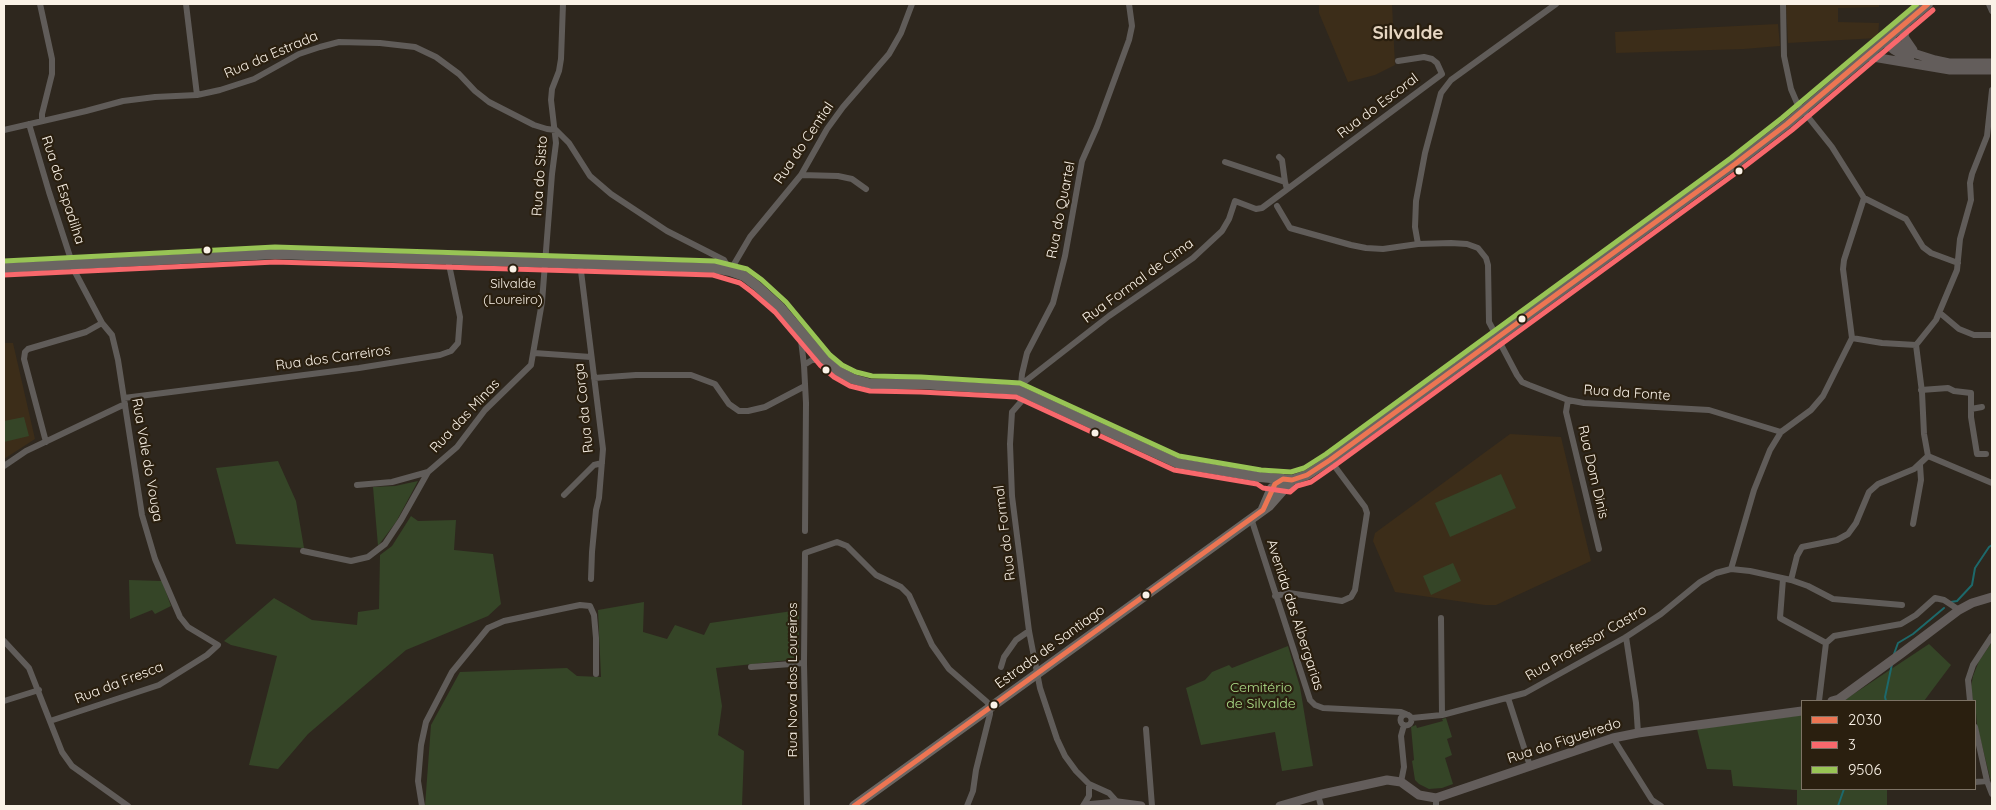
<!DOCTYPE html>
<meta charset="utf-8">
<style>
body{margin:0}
#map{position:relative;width:1996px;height:810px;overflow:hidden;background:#2e271e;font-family:Quicksand,sans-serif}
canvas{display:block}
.frame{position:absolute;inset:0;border:5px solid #faf2e7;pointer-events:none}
.legend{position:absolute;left:1801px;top:700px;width:175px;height:90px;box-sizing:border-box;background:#2a1f0f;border:1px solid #7d7365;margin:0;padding:6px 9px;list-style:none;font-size:15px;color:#faf2e7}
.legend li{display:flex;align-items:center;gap:10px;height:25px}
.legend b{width:25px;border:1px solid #7d7365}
</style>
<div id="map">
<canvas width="1996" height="810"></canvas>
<div class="frame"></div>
<ul class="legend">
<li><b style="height:6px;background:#ec7553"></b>2030</li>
<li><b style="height:6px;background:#f8686c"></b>3</li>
<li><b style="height:6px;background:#98c455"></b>9506</li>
</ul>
</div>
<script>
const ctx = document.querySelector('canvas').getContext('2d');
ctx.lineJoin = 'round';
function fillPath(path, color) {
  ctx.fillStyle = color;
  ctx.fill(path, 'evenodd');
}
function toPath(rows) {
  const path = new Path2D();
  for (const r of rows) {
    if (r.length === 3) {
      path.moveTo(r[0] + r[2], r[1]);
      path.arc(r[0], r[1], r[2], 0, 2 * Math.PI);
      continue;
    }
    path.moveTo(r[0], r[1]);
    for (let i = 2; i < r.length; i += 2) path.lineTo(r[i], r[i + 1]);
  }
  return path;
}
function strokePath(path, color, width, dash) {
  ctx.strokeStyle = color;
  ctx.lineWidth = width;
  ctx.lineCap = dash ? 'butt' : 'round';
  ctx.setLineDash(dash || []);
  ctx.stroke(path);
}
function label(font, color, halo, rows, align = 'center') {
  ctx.font = font + ' Quicksand,sans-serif';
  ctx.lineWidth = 4.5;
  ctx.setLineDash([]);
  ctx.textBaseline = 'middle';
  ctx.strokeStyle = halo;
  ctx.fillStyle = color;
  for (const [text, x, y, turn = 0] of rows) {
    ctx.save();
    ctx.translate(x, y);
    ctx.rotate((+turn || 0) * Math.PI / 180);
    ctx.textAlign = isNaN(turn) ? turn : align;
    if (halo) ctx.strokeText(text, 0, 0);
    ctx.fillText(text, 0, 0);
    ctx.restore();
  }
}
fillPath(toPath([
 [1319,4,1392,4,1395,65,1375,75,1348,82,1319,13],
 [1786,4,1879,4,1879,7,1838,8,1838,22,1879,23,1878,38,1788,43],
 [1778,24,1780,46,1744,49,1616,53,1615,32],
 [4,343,13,343,35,439,4,459],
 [1510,434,1561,437,1591,561,1496,605,1485,605,1395,592,1373,541,1375,533]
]), '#3c2d19');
fillPath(toPath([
 [24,417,29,436,4,442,4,421],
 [278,461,296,501,304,548,236,544,216,468],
 [1501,474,1516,508,1450,537,1435,503],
 [418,481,396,522,378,546,373,487,395,486],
 [411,516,418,521,456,520,454,550,493,554,501,604,488,616,406,650,308,734,278,769,249,765,277,656,231,645,224,641,274,598,312,620,357,625,358,612,379,609,380,555,392,546],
 [1453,563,1461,581,1431,595,1423,576],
 [129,580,162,581,171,606,155,614,152,610,130,619],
 [644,602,643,632,667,639,675,625,704,635,710,623,799,610,799,659,716,668,722,706,718,735,744,751,742,806,425,806,431,725,460,672,567,668,577,676,601,677,598,610],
 [1992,642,1992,786,1977,725,1975,701,1973,701,1971,687,1973,676,1979,661],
 [1929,644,1951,665,1924,701,1843,701],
 [1288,646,1300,687,1313,766,1282,771,1275,732,1201,745,1186,688,1205,680,1212,672,1229,665,1232,668],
 [1802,715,1802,789,1887,789,1887,806,1797,806,1797,790,1733,786,1731,770,1707,769,1697,729],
 [1446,718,1452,737,1447,739,1452,755,1445,758,1453,784,1442,788,1429,789,1419,784,1415,780,1412,761,1414,760,1411,727,1416,725,1417,728,1443,721,1442,719]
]), '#354527');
strokePath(toPath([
 [1951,602,1957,601,1972,585,1975,568,1989,547,1992,545],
 [1894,654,1898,643,1913,634,1944,608],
 [1886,701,1885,697,1892,664],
 [1838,806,1844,789]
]), '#1d696b', 2);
strokePath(toPath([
 [40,4,52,59,52,74,42,114,42,120],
 [186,4,197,95],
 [1989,4,1992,11],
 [29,124,49,192,75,272,102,323,112,335,118,360,142,515,155,559,180,617,188,627,218,645,207,655,159,685,50,721],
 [4,130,86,111,123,101,155,97,197,95,220,90,254,79,299,54,320,47,339,42,380,43,415,47,436,57,459,74,475,91,489,102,534,125,547,129,556,130,569,143,590,176,611,194,667,231,724,260,730,271],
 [1279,157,1282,160,1285,182],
 [1225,162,1285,182,1287,189],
 [801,175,838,176,852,179,866,189],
 [1864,198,1906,219,1923,247,1931,253,1958,263],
 [1277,206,1290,228,1351,245,1366,248,1383,249,1418,244,1451,243,1467,244,1478,248,1486,258,1488,265,1489,322,1517,375,1522,382,1529,385,1568,400,1584,403,1709,410,1781,432],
 [1418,244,1415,227,1416,201,1425,153,1441,93,1451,80,1556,4],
 [580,263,603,449,599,498,596,510,592,552,591,579],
 [730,271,750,237,801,175,827,129,843,107,889,54,901,33,912,4],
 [1940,313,1959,329,1974,335,1992,335],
 [800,332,804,365],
 [1852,338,1882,343,1916,345],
 [1916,345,1936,320,1957,270,1960,239,1971,200,1970,183,1972,174,1987,136,1992,90],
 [1916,345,1922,392,1924,434,1928,456],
 [534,353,591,357],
 [594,378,636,375,691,375,715,384,729,404,739,411,748,411,765,407,805,386],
 [1023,383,1109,316,1193,258,1222,231,1229,219,1235,201,1256,209,1262,208,1442,74,1437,63,1432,59,1424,57,1398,61],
 [1021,385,1022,374,1027,353,1053,303,1065,256,1082,161,1097,127,1129,40,1132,26,1129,4],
 [1921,390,1948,388,1954,391,1971,393,1971,417,1977,454,1986,454],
 [1027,395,1012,412,1010,444,1012,496,1029,631,1040,688,1057,739,1065,756,1076,771,1089,784,1109,793,1118,803],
 [124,398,359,368,440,355,451,351,458,343,460,317,448,260],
 [1568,400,1566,412,1599,549],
 [1971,409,1982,407],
 [46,442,24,359,25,352,28,349,86,332,102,323],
 [1928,456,1992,483],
 [4,466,26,451,125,404],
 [357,485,392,482,428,472],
 [564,495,594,465,602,463],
 [1251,518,1310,700,1315,705,1323,708,1401,712,1406,714],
 [1913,524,1921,480,1920,465],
 [805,531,806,403,804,365,812,360,825,360],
 [303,551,351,561,368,557,385,544,401,520,428,472,457,447,485,410,531,365,542,302,552,174,556,143,551,100,552,89,559,71,561,59,563,4],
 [1731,569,1754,490,1770,450,1781,432,1811,410,1823,396,1852,338,1843,269,1844,260,1864,198,1832,147,1797,103,1791,89,1784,56,1783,4],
 [1783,579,1780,618,1826,643],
 [1791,580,1797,556,1802,547,1837,540,1848,534,1856,523,1869,492,1878,484,1914,469,1928,456],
 [1275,596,1289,593,1342,601,1351,597,1355,590,1367,513,1365,507,1330,460],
 [1441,618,1442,715],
 [1626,637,1636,703,1638,733],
 [4,641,29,668,62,752,72,766,128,806],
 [1826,643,1834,636,1901,624,1916,615,1935,598,1944,600,1959,610],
 [751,667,804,663],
 [1001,667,1004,657,1016,640,1029,631],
 [1508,698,1530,766],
 [4,701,39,690],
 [1819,701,1826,643],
 [1970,701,1968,680,1973,665,1992,636],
 [1406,720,5.5],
 [1412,718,1442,715,1525,693,1626,637,1661,614,1700,582,1716,573,1731,569,1750,571,1791,580,1808,586,1833,599,1902,605],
 [1975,727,1987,781,1992,794],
 [1146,729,1152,806],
 [1613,738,1652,800,1661,806],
 [1401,782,1404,767,1401,736,1404,725],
 [1975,782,1987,781],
 [1318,795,1321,806],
 [422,806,418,781,421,745,426,722,452,672,488,628,504,621,580,605,590,606,594,615,596,638,596,674],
 [807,806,804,663,805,553,837,542,847,546,876,575,901,587,909,595,932,645,949,669,987,702,990,707,990,714,976,770,973,791,967,806],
 [1083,806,1089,796,1089,784],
 [1436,806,1436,798]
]), '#605c59', 6);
strokePath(toPath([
 [1906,23,1904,37,1913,50],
 [1888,39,1913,53,1935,60,1949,63,1992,63],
 [1888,39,1888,45,1894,50,1910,60],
 [1867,56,1950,70,1992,70],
 [1832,701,1839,699,1902,653,1959,610,1972,603,1992,597],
 [1085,806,1118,803,1141,806],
 [1280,806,1318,795,1387,780,1401,782,1419,795,1436,798,1613,738,1638,733,1802,711]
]), '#635d5b', 9);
strokePath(toPath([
 [4,268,275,254,714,268,730,271,744,276,757,286,780,307,825,360,838,371,853,379,871,384,921,384,1018,390,1177,463,1260,477,1292,480,1307,475,1330,460,1735,164,1787,124,1928,4],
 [1263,509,1272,488,1283,479],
 [854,806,1269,506,1292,480]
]), '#6a6562', 10);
strokePath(toPath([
 [854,806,1263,510,1275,484,1283,479,1292,480,1307,475,1330,460,1735,164,1787,124,1928,4]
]), '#ec7553', 5);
strokePath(toPath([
 [4,275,275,262,713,275,740,283,752,292,775,312,820,365,834,377,850,386,870,391,921,392,1016,397,1174,470,1257,484,1263,488,1290,492,1297,486,1311,482,1334,466,1740,170,1792,130,1933,10]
]), '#f8686c', 5);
strokePath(toPath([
 [4,261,275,247,715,261,747,269,762,280,786,302,830,355,842,365,856,372,872,376,921,377,1020,383,1179,456,1261,470,1291,472,1304,468,1326,454,1731,158,1782,118,1917,4]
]), '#98c455', 5);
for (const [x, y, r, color] of [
 [1739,171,4.5,"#faf2e7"],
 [207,250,4.5,"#faf2e7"],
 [513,269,4.5,"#faf2e7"],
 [1522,319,4.5,"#faf2e7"],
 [826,370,4.5,"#faf2e7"],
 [1095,433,4.5,"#faf2e7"],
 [1146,595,4.5,"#faf2e7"],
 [994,705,4.5,"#faf2e7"]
]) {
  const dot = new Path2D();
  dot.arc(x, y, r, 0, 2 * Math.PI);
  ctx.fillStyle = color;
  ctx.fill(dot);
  strokePath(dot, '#2a1f0f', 2);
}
label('13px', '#faf2e7', '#2a1f0f', [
 ["Silvalde",513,284],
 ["(Loureiro)",513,300]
]);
label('14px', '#faf2e7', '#2a1f0f', [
 ["Rua da Estrada",271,55,-23],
 ["Rua do Escoral",1378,106,-37],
 ["Rua do Cential",804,143,-56],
 ["Rua do Sisto",540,176,-86],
 ["Rua do Espadilha",63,190,72],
 ["Rua do Quartel",1061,210,-79],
 ["Rua Formal de Cima",1138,281,-36],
 ["Rua dos Carreiros",333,358,-8],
 ["Rua da Fonte",1627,393,4],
 ["Rua da Corga",584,408,-96],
 ["Rua das Minas",465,416,-47],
 ["Rua Vale do Vouga",147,460,80],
 ["Rua Dom Dinis",1593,472,77],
 ["Rua do Formal",1005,533,-97],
 ["Avenida das Albergarias",1295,615,72],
 ["Rua Professor Castro",1586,643,-30],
 ["Estrada de Santiago",1050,647,-36],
 ["Rua Nova dos Loureiros",793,680,-90],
 ["Rua da Fresca",119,683,-21],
 ["Rua do Figueiredo",1564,741,-18]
]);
label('14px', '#afe28b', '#2a1f0f', [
 ["Cemitério",1261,688],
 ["de Silvalde",1261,704]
]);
label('bold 19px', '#e6d6c2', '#2a1f0f', [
 ["Silvalde",1408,33]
]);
</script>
